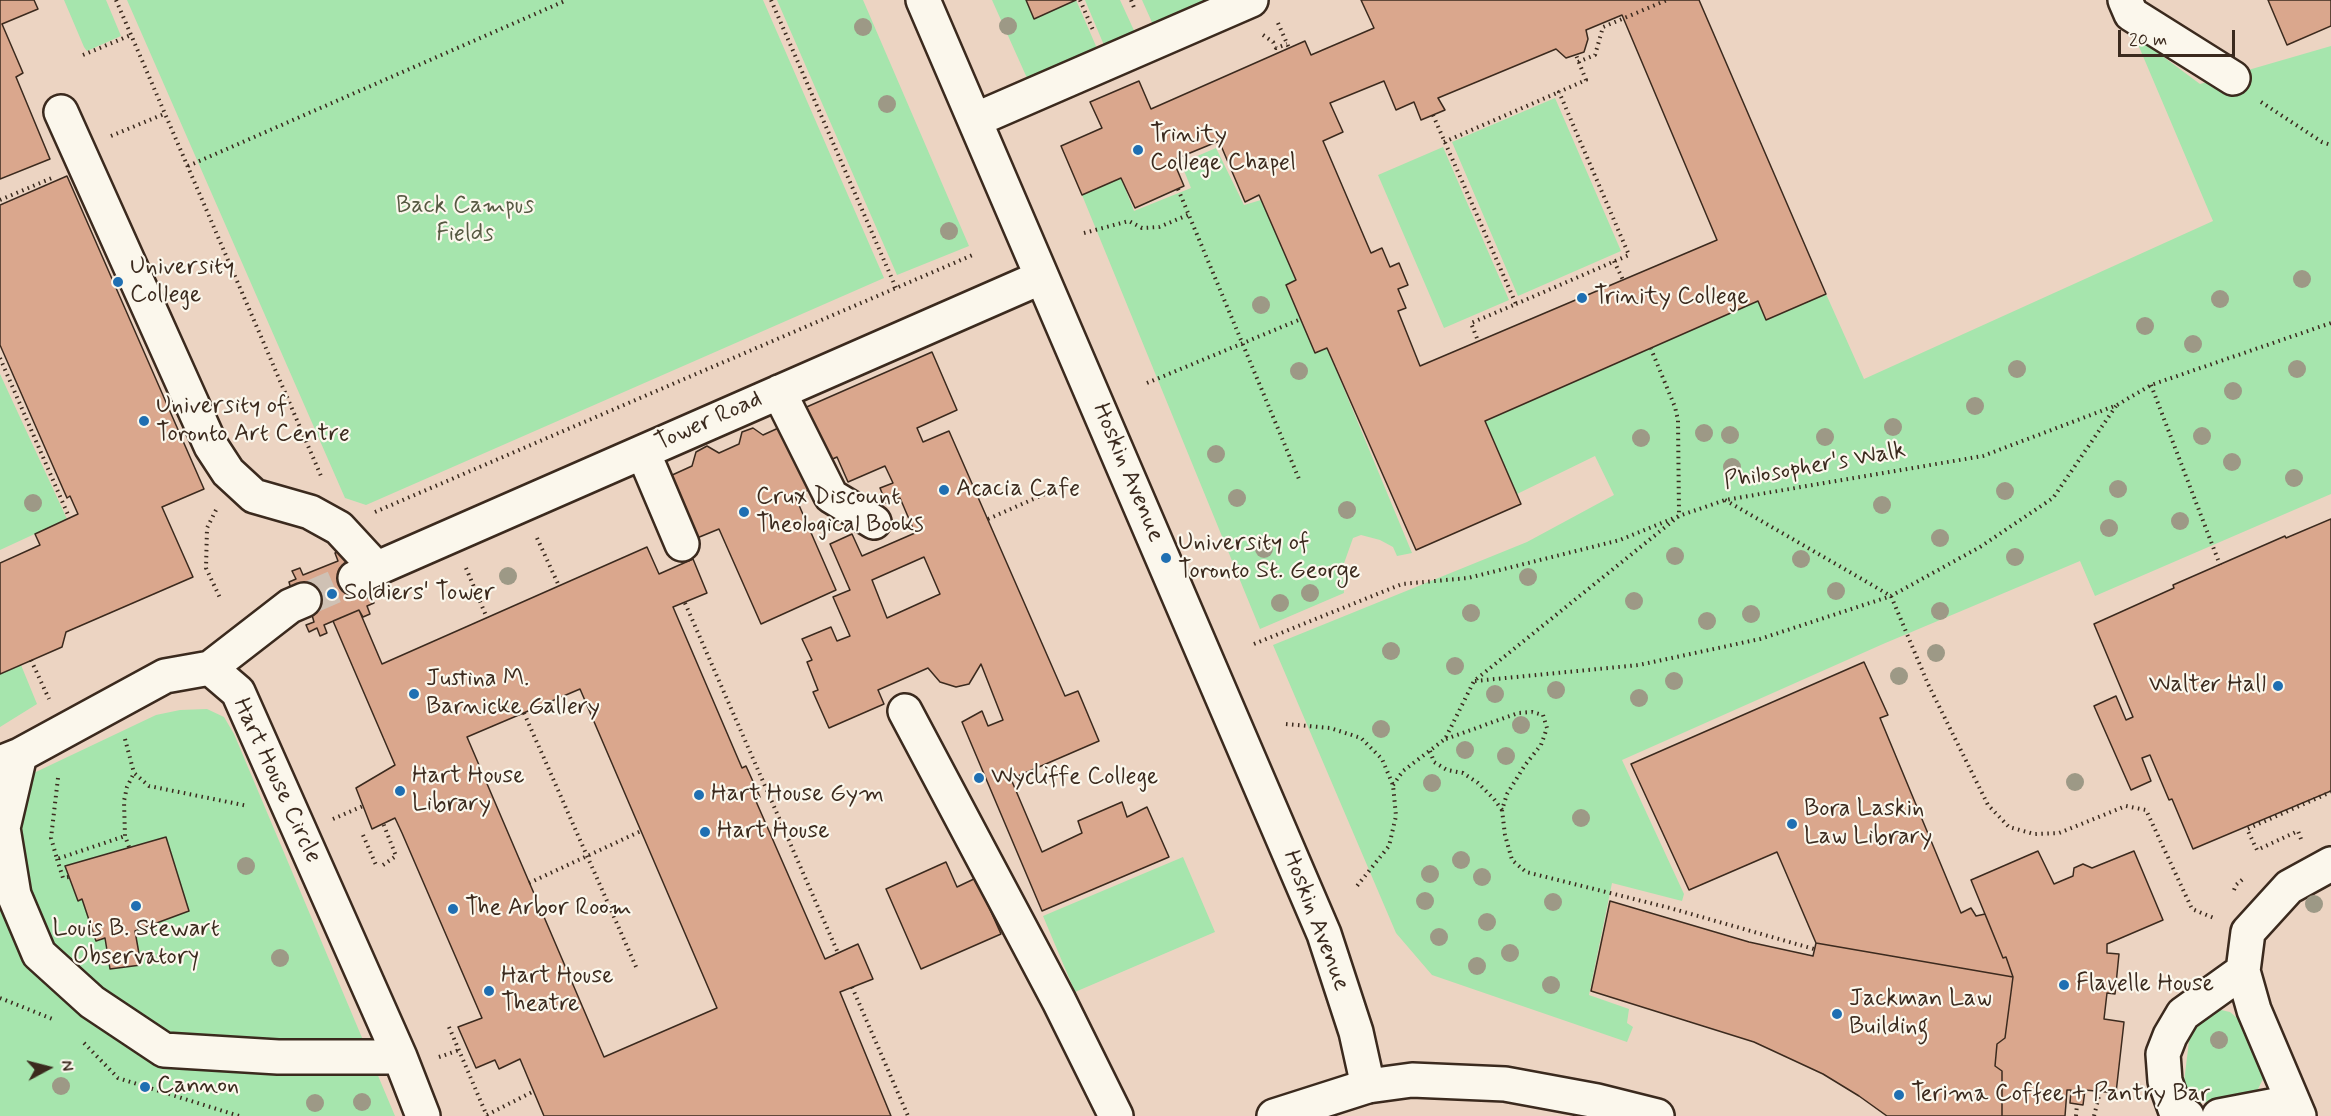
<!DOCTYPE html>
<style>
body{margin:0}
#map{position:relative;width:2331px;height:1116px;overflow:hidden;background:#f4e7d9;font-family:Mynerve,sans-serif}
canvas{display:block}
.north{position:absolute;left:18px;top:1038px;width:60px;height:60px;-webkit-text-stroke:4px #fbf7ec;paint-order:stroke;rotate:83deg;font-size:16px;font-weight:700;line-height:24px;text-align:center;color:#3b2a1e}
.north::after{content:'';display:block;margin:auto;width:21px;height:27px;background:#3b2a1e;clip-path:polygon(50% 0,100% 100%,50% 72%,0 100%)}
.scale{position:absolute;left:2118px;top:30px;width:117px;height:27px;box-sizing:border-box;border:3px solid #3b2a1e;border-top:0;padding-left:8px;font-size:18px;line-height:21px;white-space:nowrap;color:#3b2a1e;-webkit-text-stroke:4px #fbf7ec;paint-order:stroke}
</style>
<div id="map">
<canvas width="2331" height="1116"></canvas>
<div class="north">N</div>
<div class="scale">20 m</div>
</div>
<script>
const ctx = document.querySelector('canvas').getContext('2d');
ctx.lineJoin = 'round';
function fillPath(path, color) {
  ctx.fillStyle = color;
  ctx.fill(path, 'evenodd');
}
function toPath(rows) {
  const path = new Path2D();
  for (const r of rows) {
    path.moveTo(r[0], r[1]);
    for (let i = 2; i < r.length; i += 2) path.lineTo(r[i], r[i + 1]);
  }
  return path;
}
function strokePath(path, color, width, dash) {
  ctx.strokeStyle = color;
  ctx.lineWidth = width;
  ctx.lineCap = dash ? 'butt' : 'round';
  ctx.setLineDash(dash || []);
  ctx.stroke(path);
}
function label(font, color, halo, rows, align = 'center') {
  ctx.font = font + ' Mynerve,sans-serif';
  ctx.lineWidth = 4.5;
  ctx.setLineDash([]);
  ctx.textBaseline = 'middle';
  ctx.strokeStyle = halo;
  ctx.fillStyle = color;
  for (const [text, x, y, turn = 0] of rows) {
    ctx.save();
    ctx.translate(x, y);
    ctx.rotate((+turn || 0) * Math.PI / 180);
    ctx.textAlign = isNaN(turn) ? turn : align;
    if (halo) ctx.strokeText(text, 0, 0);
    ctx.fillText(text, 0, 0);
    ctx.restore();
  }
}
fillPath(toPath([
 [0,0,2331,0,2331,1116,0,1116]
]), '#ecd4c2');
fillPath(toPath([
 [64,0,106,0,121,36,87,51,84,47],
 [127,0,763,0,884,278,366,505,345,498],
 [777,0,863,0,969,246,897,275],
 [992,0,1026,0,1034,19,1076,0,1099,53,1035,80,1027,78],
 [1085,0,1120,0,1137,37,1106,50],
 [1142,0,1221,0,1155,29],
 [2134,35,2200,84,2331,46,2331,494,2095,596,2080,561,1883,644,1622,760,1684,894,1682,901,1612,883,1589,995,1629,1009,1627,1023,1633,1027,1627,1042,1432,975,1396,933,1273,645,1527,542,1614,495,1595,456,1517,494,1485,421,1758,301,1767,320,1826,294,1864,379,2213,221],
 [1555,98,1621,251,1518,296,1452,142],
 [1443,147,1509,300,1444,328,1378,175],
 [1216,148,1244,205,1261,200,1296,280,1286,285,1315,353,1327,348,1412,553,1397,556,1393,547,1380,540,1361,535,1353,538,1342,569,1344,593,1260,629,1082,195,1121,178,1134,211,1191,188,1181,163],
 [0,374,67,519,0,550],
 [21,665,37,704,0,727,0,674],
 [207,709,224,717,234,734,395,1116,0,1116,0,789,156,715,180,710],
 [1183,857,1215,932,1075,992,1043,916],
 [2221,1010,2230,1012,2244,1024,2264,1071,2264,1077,2257,1091,2249,1097,2201,1103,2189,1095,2184,1082,2190,1033,2195,1023,2210,1012]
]), '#a6e5ad');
const building = toPath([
 [0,0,34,0,38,9,2,24,23,73,16,77,50,159,0,179,0,0],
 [1026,0,1076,0,1034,19,1026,0],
 [1361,0,1699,0,1826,294,1766,320,1758,301,1485,421,1521,504,1416,550,1327,348,1315,353,1286,285,1296,280,1259,195,1245,202,1219,141,1173,160,1184,186,1135,208,1121,178,1082,195,1061,146,1102,128,1090,102,1139,81,1151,109,1305,41,1311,55,1374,28,1361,0],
 [1622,15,1717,240,1420,366,1398,311,1406,308,1398,289,1408,285,1399,263,1390,267,1382,248,1371,253,1323,141,1343,132,1330,103,1384,81,1396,110,1414,102,1421,120,1445,110,1438,98,1556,49,1566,58,1584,52,1588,39,1586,30,1622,15],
 [2268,0,2331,0,2331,26,2287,45,2268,0],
 [67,176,204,489,162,507,193,577,66,632,62,647,0,674,0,563,40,545,35,534,78,514,70,496,67,498,0,345,0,205,67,176],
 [932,352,957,410,917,428,923,442,949,431,1065,696,1078,691,1099,741,1011,779,1042,852,1082,833,1078,821,1122,802,1127,817,1147,807,1169,857,1042,911,962,722,982,711,988,726,1003,720,981,664,969,684,956,687,940,682,928,668,878,690,884,704,829,728,813,692,818,690,807,662,812,660,802,639,831,627,837,641,850,636,833,597,850,590,830,544,852,534,862,556,915,533,900,498,886,503,880,488,893,483,885,466,848,482,837,457,826,462,802,409,932,352],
 [924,557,940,594,887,618,872,580,924,557],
 [785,425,813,488,795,496,836,590,761,624,719,529,697,538,670,476,692,466,696,452,707,446,719,453,739,444,742,432,753,428,763,435,785,425],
 [2331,519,2331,791,2193,849,2172,799,2169,800,2150,755,2142,758,2151,781,2131,790,2094,706,2116,696,2126,720,2133,717,2094,624,2174,588,2173,585,2285,536,2286,538,2331,519],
 [647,547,659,574,693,559,707,593,673,607,742,768,746,766,760,797,755,799,825,959,858,944,873,979,840,992,891,1116,544,1116,520,1059,499,1069,495,1060,476,1068,458,1027,482,1018,402,833,395,818,372,829,356,788,395,765,333,621,359,610,382,664,647,547],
 [580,689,717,1008,604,1057,467,737,580,689],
 [343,550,356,562,352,571,364,599,371,596,374,603,367,606,370,614,363,617,359,610,324,625,327,633,320,636,317,628,309,632,306,625,314,622,312,615,304,600,291,589,289,582,296,579,292,571,300,568,303,575,338,561,335,553,343,550],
 [1864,662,1888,715,1880,718,1961,913,1971,908,1976,916,1985,914,2003,958,2006,957,2013,977,1816,943,1777,852,1689,890,1631,764,1864,662],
 [166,837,189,911,135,931,141,965,110,969,105,938,96,941,82,899,78,901,65,866,166,837],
 [2038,851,2054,884,2073,876,2074,868,2083,864,2092,868,2134,851,2163,920,2107,944,2107,953,2119,954,2115,994,2107,993,2104,1019,2124,1022,2116,1093,2085,1090,2083,1105,2070,1103,2071,1090,2067,1090,2065,1116,2002,1116,2002,1071,1995,1066,1997,1044,2005,1038,2013,977,2006,957,2003,958,1971,880,2038,851],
 [946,862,957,887,976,878,1001,934,921,969,886,889,946,862],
 [1610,901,1749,942,1813,956,1816,943,2013,977,2005,1038,1997,1044,1995,1066,2002,1071,2002,1116,1887,1116,1859,1096,1823,1074,1754,1042,1591,991,1610,901]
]);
fillPath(building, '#daa78d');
strokePath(building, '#3b2a1e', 1.5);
strokePath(toPath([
 [304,600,355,578]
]), '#cfc1b4', 33, [33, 16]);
const minor = toPath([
 [923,0,1324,934,1356,1032,1368,1086],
 [2125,0,2131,14,2233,78],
 [61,112,211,446,228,472,254,496,310,512,339,528,376,568],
 [975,120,1251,0],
 [779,392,831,496,874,522],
 [643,452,682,544],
 [355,578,1042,277],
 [210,668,238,692,400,1057,423,1116],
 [905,711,1059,1001,1116,1116],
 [20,755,3,828,14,895,39,954,92,1002,164,1050,278,1057,400,1057],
 [0,763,20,755,165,676,210,668,290,606,304,600],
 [2187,1116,2175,1109,2165,1081,2163,1054,2170,1036,2183,1014,2243,971],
 [2219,1116,2292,1102],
 [2299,1116,2254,1010,2243,971,2248,932,2289,887,2331,864]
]);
const major = toPath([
 [1274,1116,1368,1086,1412,1080,1505,1084,1597,1101,1657,1116]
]);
strokePath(minor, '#3b2a1e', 38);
strokePath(major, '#3b2a1e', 38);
strokePath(toPath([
 [116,0,321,476],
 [771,0,896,288],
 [1080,0,1093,30],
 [1131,0,1135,10],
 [1278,23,1289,48],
 [1263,35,1273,42,1276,48,1287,44],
 [83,55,131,35],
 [1578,62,1595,55,1603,27,1667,0],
 [2261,102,2322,142,2331,145],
 [1433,115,1516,304,1471,323,1478,341],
 [111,136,164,114],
 [1444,142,1559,92],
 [188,166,567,0],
 [1178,189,1299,479],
 [0,200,52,178],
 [1084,233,1129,221,1142,228,1159,227,1188,215],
 [1614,261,1623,280],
 [1516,304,1629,255,1559,92,1586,80,1576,55],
 [0,358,69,517],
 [1147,383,1301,319],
 [2151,385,2220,565],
 [1725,500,1891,596,1928,684,1988,805,2009,827,2034,834,2059,833,2126,806,2146,810,2192,909,2214,918],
 [216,510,207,528,206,568,221,600],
 [375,512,975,254],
 [988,519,1070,483],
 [537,538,559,586],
 [466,568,487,618],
 [685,603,838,953],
 [1254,644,1402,584,1468,578,1620,540,1679,516,1678,420,1675,407,1651,349],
 [31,660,49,699],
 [1475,681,1639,665,1760,639,1891,596,1980,547,2053,498,2116,406],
 [524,713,637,969],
 [1286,724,1330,728,1361,738,1382,759,1393,785,1396,816,1389,846,1357,886],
 [125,739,134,773],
 [1446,739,1518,713,1532,712,1543,715,1547,728,1541,745,1525,765,1507,794,1502,810,1505,835,1512,860,1526,872,1670,908,1814,949],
 [1430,751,1434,762,1447,770,1463,773,1478,783,1494,799,1502,810],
 [58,778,51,838,57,859,125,836],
 [1393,785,1403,771,1445,739,1474,681,1679,516,1725,500,1983,456,2117,405,2151,385,2331,323],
 [333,819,363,806],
 [363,835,376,865],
 [2301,839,2298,831,2257,850,2247,829,2331,792],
 [129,847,125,836,124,801,127,787,134,773,149,786,248,806],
 [57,859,63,878,69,877],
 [383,865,396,856,383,823],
 [529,883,641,831],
 [2234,890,2236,885,2244,878],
 [852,987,908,1116],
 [0,998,55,1020],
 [449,1027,487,1116],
 [84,1043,118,1078,239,1116],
 [439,1057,459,1050],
 [487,1115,534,1091],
 [2076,1116,2077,1104],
 [2094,1116,2100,1092]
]), '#3b2a1e', 4, [1.5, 4.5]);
strokePath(minor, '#fbf7ec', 33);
strokePath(major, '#fbf7ec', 33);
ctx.fillStyle = '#9d9986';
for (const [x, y] of [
 [1008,26],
 [863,27],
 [887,104],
 [949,231],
 [2302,279],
 [2220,299],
 [1261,305],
 [2145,326],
 [2193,344],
 [2017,369],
 [2297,369],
 [1299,371],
 [2233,391],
 [1975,406],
 [1893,427],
 [1704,433],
 [1730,435],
 [2202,436],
 [1825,437],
 [1641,438],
 [1216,454],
 [2232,462],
 [1732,467],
 [2294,478],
 [2118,489],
 [2005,491],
 [1237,498],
 [33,503],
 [1882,505],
 [1347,510],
 [2180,521],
 [2109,528],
 [1940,538],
 [1264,549],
 [1675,556],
 [2015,557],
 [1801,559],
 [508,576],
 [1528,577],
 [1836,591],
 [1310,593],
 [1634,601],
 [1280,603],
 [1940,611],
 [1471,613],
 [1751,614],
 [1707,621],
 [1391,651],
 [1936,653],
 [1455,666],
 [1899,676],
 [1674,681],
 [1556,690],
 [1495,694],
 [1639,698],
 [1521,725],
 [1381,729],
 [1465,750],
 [1506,756],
 [2075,782],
 [1432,783],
 [1581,818],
 [1461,860],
 [246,866],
 [1430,874],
 [1482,877],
 [1425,901],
 [1553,902],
 [2314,904],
 [1487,922],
 [1439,937],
 [1510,953],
 [280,958],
 [1477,966],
 [1551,985],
 [2219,1040],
 [61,1086],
 [362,1102],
 [315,1103]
]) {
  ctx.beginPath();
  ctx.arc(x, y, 9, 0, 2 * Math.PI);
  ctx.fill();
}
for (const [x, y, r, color] of [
 [1138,150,6,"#1f6fb2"],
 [118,282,6,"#1f6fb2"],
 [1582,298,6,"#1f6fb2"],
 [144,421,6,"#1f6fb2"],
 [944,490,6,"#1f6fb2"],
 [744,512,6,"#1f6fb2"],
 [1166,558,6,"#1f6fb2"],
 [332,594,6,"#1f6fb2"],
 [2278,686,6,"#1f6fb2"],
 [414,694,6,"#1f6fb2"],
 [979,778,6,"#1f6fb2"],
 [400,791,6,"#1f6fb2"],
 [699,795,6,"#1f6fb2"],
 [1792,824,6,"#1f6fb2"],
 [705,832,6,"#1f6fb2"],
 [136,906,6,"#1f6fb2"],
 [453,909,6,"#1f6fb2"],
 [2064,985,6,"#1f6fb2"],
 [489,991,6,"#1f6fb2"],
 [1837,1014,6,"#1f6fb2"],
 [145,1087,6,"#1f6fb2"],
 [1899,1095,6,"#1f6fb2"]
]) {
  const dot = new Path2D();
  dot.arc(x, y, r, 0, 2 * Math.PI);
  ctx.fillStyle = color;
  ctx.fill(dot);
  strokePath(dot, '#fbf7ec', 2);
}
label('24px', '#3b2a1e', '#fbf7ec', [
 ["Trinity",1150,136],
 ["College Chapel",1150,164],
 ["University",130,268],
 ["College",130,296],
 ["Trinity College",1594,298],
 ["University of",156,407],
 ["Toronto Art Centre",156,435],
 ["Acacia Cafe",956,490],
 ["Crux Discount",756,498],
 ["Theological Books",756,526],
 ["University of",1178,544],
 ["Toronto St. George",1178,572],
 ["Soldiers' Tower",344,594],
 ["Justina M.",426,680],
 ["Barnicke Gallery",426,708],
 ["Walter Hall",2266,686,"right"],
 ["Hart House",412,777],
 ["Library",412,805],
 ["Wycliffe College",991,778],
 ["Hart House Gym",711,795],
 ["Bora Laskin",1804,810],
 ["Law Library",1804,838],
 ["Hart House",717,832],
 ["The Arbor Room",465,909],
 ["Louis B. Stewart",136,930,"center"],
 ["Observatory",136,958,"center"],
 ["Hart House",501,977],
 ["Theatre",501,1005],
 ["Flavelle House",2076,985],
 ["Jackman Law",1849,1000],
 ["Building",1849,1028],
 ["Cannon",157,1087],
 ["Terima Coffee + Pantry Bar",1911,1095]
], 'left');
label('24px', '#565942', '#fbf7ec', [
 ["Back Campus",465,207],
 ["Fields",465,235]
]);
label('24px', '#3b2a1e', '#fbf7ec', [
 ["Tower Road",709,422,-24],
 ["Philosopher's Walk",1815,467,-10],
 ["Hoskin Avenue",1127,473,67],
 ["Hart House Circle",276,781,65],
 ["Hoskin Avenue",1315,921,69]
]);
</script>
